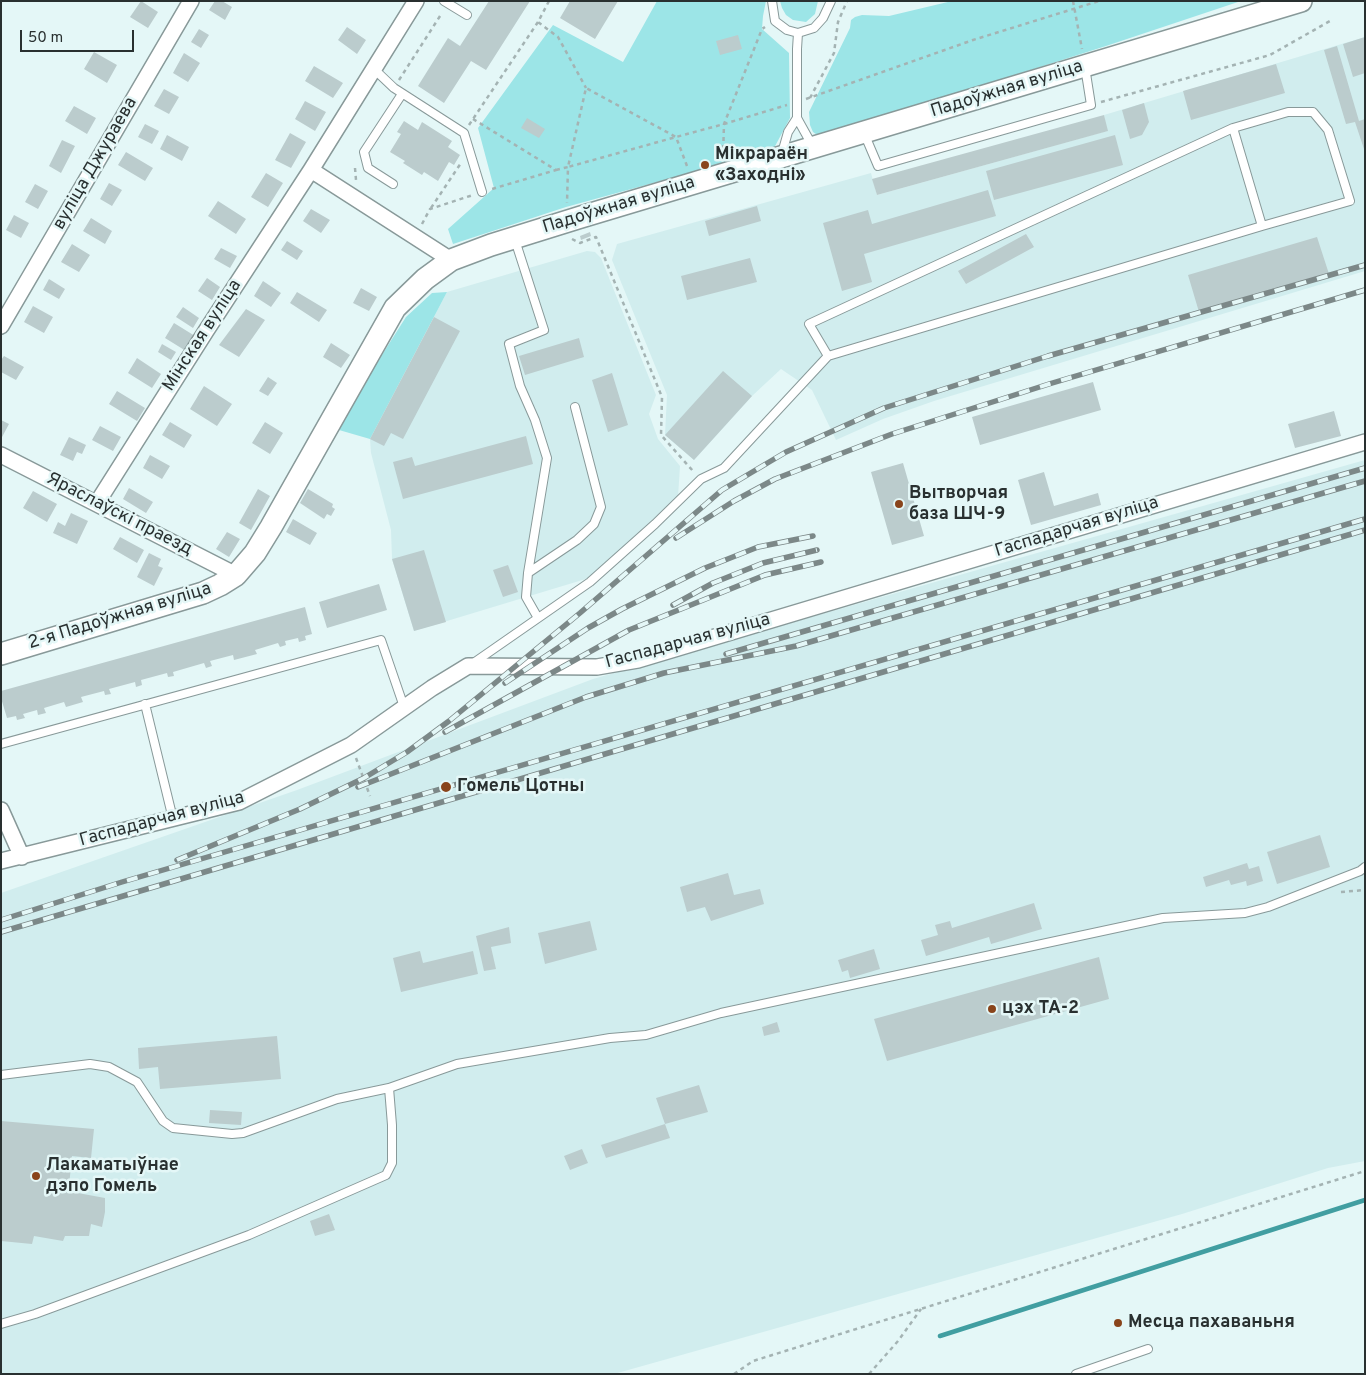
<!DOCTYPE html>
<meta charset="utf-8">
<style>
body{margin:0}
#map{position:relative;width:1366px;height:1375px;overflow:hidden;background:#e4f7f7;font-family:Overpass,sans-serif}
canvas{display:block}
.frame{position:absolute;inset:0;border:2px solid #293030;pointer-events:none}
.scale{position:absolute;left:20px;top:30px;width:114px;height:22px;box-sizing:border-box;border:2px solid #293030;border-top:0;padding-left:6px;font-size:15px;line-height:18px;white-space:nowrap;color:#293030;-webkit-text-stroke:4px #e4f7f7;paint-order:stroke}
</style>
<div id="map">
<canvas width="1366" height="1375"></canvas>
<div class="frame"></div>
<div class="scale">50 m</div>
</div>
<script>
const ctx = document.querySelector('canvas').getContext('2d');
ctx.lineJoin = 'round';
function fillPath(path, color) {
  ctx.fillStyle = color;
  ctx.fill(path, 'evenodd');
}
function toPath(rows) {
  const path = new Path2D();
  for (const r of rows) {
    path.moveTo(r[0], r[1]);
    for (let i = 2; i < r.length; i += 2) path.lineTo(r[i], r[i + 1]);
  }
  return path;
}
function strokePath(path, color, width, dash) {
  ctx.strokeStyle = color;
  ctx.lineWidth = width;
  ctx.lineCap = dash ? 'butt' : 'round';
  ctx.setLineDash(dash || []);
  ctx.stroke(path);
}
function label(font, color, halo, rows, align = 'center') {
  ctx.font = font + ' Overpass,sans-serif';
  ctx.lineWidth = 5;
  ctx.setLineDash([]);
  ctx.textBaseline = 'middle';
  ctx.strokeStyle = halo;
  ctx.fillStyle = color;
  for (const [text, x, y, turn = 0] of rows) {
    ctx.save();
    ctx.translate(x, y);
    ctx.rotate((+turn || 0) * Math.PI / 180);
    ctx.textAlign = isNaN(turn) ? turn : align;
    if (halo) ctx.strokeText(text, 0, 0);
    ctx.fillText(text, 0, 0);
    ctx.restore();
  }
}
fillPath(toPath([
 [1365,37,1365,271,934,401,883,419,836,440,812,390,781,369,752,396,694,460,665,435,667,395,612,260,617,244,871,173,877,195,1107,131,1104,115],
 [587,251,595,252,601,258,656,395,649,414,658,439,680,466,678,497,589,578,414,631,392,559,391,530,371,453,370,439,447,292],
 [1365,460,1365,1161,1328,1168,1182,1214,614,1374,1,1374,1,893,297,790,593,679]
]), '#d1edee');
fillPath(toPath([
 [657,1,766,1,763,16,762,29,789,53,790,118,773,150,566,207,453,244,448,229,494,188,478,128,553,25,623,62],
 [780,1,818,1,815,14,806,22,793,20,786,15,782,8],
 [952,1,1241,1,1106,46,820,137,813,132,810,125,809,112,850,28,851,20,855,17,862,15,889,16],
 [447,292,370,439,339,430,373,369,406,317,432,293]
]), '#9ce5e7');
strokePath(toPath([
 [940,1336,1365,1200]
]), '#419ea1', 4.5);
fillPath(toPath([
 [141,1,158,12,148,28,130,17],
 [215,1,222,1,232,7,225,20,209,10],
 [489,1,530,1,486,70,471,61,444,103,418,86,448,38,460,46],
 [570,1,618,1,595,39,560,18],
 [347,27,366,40,357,54,338,40],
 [199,29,209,35,201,48,191,42],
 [738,35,742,49,720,55,716,41],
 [1365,37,1365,73,1353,77,1343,44],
 [1337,46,1359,121,1365,119,1365,152,1355,122,1346,124,1324,50],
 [94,52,117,65,107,83,84,69],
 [184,53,200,63,188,82,173,73],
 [1276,64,1285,93,1191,120,1183,91],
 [314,66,343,83,333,98,305,81],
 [164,89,179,97,169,114,154,106],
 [305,101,326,112,315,131,295,119],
 [1144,103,1149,122,1142,135,1130,139,1122,110],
 [74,106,96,118,87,134,65,121],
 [1104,115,1108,131,877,195,872,179],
 [527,118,545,129,539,138,521,128],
 [404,121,418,130,422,122,452,141,448,147,460,155,454,165,449,162,438,181,424,172,422,175,403,163,405,161,390,152,401,134,397,132],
 [145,124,159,131,152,144,138,137],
 [290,133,306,142,291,168,275,160],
 [167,135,189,147,182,161,160,149],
 [1115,135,1123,165,994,200,986,171],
 [62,140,75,146,61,173,49,166],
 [126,152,153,168,145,181,118,165],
 [266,173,283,183,268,207,251,197],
 [109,183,122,190,112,206,100,199],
 [35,184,48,191,38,209,25,202],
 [988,190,996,216,864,254,872,282,842,291,823,223,868,210,872,224],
 [218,201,246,219,236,234,208,216],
 [757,206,761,221,709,236,705,221],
 [311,209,330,220,321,233,303,221],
 [14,215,29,223,21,238,6,230],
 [91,218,112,231,105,244,83,231],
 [590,232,591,236,581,240,580,236],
 [1026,234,1034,247,966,284,958,271],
 [1317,237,1329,274,1199,312,1188,275],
 [287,241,303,251,297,260,281,250],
 [72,244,90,255,79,272,61,262],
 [221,248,237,256,230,268,214,259],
 [750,258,757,282,687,300,681,276],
 [207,278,220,287,212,300,198,291],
 [49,279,65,289,59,299,43,290],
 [263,281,281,293,271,307,254,296],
 [361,288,377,297,369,311,353,303],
 [297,292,327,310,319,322,290,303],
 [33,306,53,317,44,333,24,322],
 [183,307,199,318,193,328,176,317],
 [246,309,265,320,239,357,219,345],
 [434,317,460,331,403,439,391,433,384,446,370,439],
 [174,323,195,336,186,351,165,338],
 [579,338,584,357,525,375,519,356],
 [331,343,350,355,341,368,323,357],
 [162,344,176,352,171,360,158,352],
 [4,356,24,367,16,380,1,372,1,360],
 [137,358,161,374,152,388,128,373],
 [723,371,752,396,694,460,665,435],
 [612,373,628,425,608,432,592,380],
 [268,377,277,383,268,396,259,391],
 [1093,382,1101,410,980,445,972,417],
 [204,386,232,404,217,426,190,409],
 [117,391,145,408,137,421,109,404],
 [1334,411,1341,436,1295,448,1288,424],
 [1,420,9,424,1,439],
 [170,422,192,435,184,448,162,435],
 [265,422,283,433,270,454,252,443],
 [100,426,121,437,113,451,92,440],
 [526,436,533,464,403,499,393,462,412,457,415,466],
 [69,437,86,445,82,454,77,452,73,461,60,455],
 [150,455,170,466,162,479,143,468],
 [903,463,924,536,892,545,871,472],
 [1044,472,1054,506,1098,493,1101,505,1031,525,1018,480],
 [129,488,153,502,146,513,123,499],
 [258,489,270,496,251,530,239,523],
 [308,489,333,504,332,507,335,509,331,516,327,514,324,519,300,503],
 [33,491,57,504,47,522,23,508],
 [71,513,88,521,77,544,53,533,58,522,65,526],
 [293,519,317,533,310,545,286,532],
 [227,532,240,539,229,557,216,549],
 [120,537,144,550,137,563,113,549],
 [424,550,446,622,414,631,392,559],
 [149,553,161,559,158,566,163,568,154,586,137,577],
 [508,565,518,592,503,597,493,570],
 [379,584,387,610,327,628,319,602],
 [305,607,312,634,305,636,306,640,299,642,298,638,285,641,286,645,280,647,278,643,255,650,257,654,234,660,233,655,210,661,212,666,206,668,204,663,173,672,174,676,168,677,167,673,141,680,142,685,136,687,135,682,109,689,111,694,105,695,104,691,81,697,83,702,66,707,64,702,44,708,46,713,38,715,37,710,23,714,25,718,17,720,16,716,7,718,1,698,1,691],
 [1320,835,1330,867,1277,884,1267,852],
 [1247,863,1249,869,1259,866,1263,881,1247,886,1246,881,1231,885,1229,880,1206,887,1203,877],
 [728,873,734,895,760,889,764,904,711,921,705,907,687,912,680,887],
 [1034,903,1042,929,991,944,989,937,926,956,921,940,938,935,935,925,950,921,952,928],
 [590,921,597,950,545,964,538,933],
 [509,927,511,943,491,947,496,969,484,971,476,936],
 [874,949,880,969,850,978,848,970,842,972,838,960],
 [420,951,423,963,473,951,478,974,401,992,393,958],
 [1099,957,1109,999,887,1061,874,1019],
 [777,1022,780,1032,764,1036,762,1027],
 [277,1036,281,1079,160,1089,158,1067,139,1069,138,1048],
 [699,1085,708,1112,665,1124,656,1098],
 [210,1110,242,1112,241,1125,209,1123],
 [1,1121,94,1129,91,1158,72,1156,69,1186,67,1191,105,1198,105,1212,102,1227,91,1224,89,1236,65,1236,63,1241,34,1236,32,1244,1,1241],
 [665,1124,670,1138,606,1158,601,1145],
 [582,1149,588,1163,570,1170,564,1156],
 [329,1214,335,1230,315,1236,310,1221]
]), '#bbcccd');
const service = toPath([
 [444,1,467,15],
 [772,1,775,21,787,30,798,33,814,28,823,18,831,1],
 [798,33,797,49,797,118,812,145],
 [374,69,394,88,464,133,482,192],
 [1233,128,1288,112,1313,112,1328,130,1350,201,1262,226],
 [864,133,878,166,1091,105,1085,67],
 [784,155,784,146,788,132,797,118],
 [393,184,368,168,364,152,402,94],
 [515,240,544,330,509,344,520,386,535,420,547,458,528,573],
 [538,618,526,597,528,573,577,540,594,524,601,507,575,407],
 [472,664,590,582,655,524,701,479,724,468,828,356,1262,226,1233,128,809,324,828,356],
 [145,704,173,819],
 [1,744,381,640,404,707],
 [1,1075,90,1064,109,1067,137,1082,163,1121,173,1128,232,1134,243,1133,337,1099,389,1088],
 [1,1324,35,1314,249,1235,386,1175,392,1163,392,1125,389,1088,457,1064,610,1038,646,1035,721,1013,1163,918,1245,913,1268,907,1360,871,1365,867],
 [1076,1374,1148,1349]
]);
const minor = toPath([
 [311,170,451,260],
 [1,326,191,1],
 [1,455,236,575],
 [97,503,206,331,311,170,416,1],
 [1,810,22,857],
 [1,861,239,802,351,745,432,688,468,666,597,667,638,660,1365,442]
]);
const secondary = toPath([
 [1,654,203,593,220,585,236,575,255,553,271,527,395,308,425,279,451,260,491,245,581,217,1301,1]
]);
strokePath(service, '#899', 10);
strokePath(minor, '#899', 18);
strokePath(secondary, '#899', 24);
strokePath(toPath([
 [549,1,538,22,558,37,586,88],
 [1073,1,1082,49],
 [399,80,442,13],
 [810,98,834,53,838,22,847,1],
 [806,99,973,40,1099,1],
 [1101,102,1270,55,1330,21],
 [473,119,556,170,492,189],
 [469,125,538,22],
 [723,157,724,124,762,29,765,27],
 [687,166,676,137,586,88,568,167,676,137,724,124,787,105],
 [355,168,356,180],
 [556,170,568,167,567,203],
 [431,208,461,163],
 [422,224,430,209,473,195],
 [572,239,580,243,596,237,662,397,661,435,693,471],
 [356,758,370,796],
 [1341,892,1365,890],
 [734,1374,753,1361,1365,1171],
 [869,1374,898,1341,921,1309]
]), '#a4b3b3', 2.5, [4, 4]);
strokePath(service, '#fff', 8);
strokePath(minor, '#fff', 15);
strokePath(secondary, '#fff', 21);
const rail = toPath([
 [676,538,734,501,775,479,892,434,1049,384,1365,290],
 [673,605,713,583,763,563,817,550],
 [726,654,1365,468],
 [505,683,588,628,622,609,705,568,758,547,813,536],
 [445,732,629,630,765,575,821,562],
 [358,787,586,697,664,673,796,646,1365,481],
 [177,860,300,809,364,778,407,752,449,721,580,613,722,490,786,452,884,408,1048,356,1365,265],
 [1,920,122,882,1365,519],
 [1,932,1365,530]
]);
strokePath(rail, '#7c8888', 5.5);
strokePath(rail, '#e4f7f7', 4, [11]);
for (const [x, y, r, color] of [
 [705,165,5,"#89441b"],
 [899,504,5,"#89441b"],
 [446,787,6,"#89441b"],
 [992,1009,5,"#89441b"],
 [36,1176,5,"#89441b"],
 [1118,1323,5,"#89441b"]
]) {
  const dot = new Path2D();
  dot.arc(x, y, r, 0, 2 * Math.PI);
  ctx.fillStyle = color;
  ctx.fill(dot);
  strokePath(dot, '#e4f7f7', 2);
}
label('18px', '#293030', '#e4f7f7', [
 ["Падоўжная вуліца",1007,90,-17],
 ["вуліца Джураева",96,164,-60],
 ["Падоўжная вуліца",619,206,-17],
 ["Мінская вуліца",203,336,-57],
 ["Яраслаўскі праезд",119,515,27],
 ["Гаспадарчая вуліца",1077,528,-17],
 ["2-я Падоўжная вуліца",120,617,-17],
 ["Гаспадарчая вуліца",688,642,-15],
 ["Гаспадарчая вуліца",162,820,-15]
]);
label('bold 18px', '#293030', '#e4f7f7', [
 ["Мікрараён",715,155],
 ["«Заходні»",715,176],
 ["Вытворчая",909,494],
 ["база ШЧ-9",909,515],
 ["Гомель Цотны",457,787],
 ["цэх ТА-2",1002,1009],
 ["Лакаматыўнае",46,1166],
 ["дэпо Гомель",46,1187],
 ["Месца пахаваньня",1128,1323]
], 'left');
</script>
